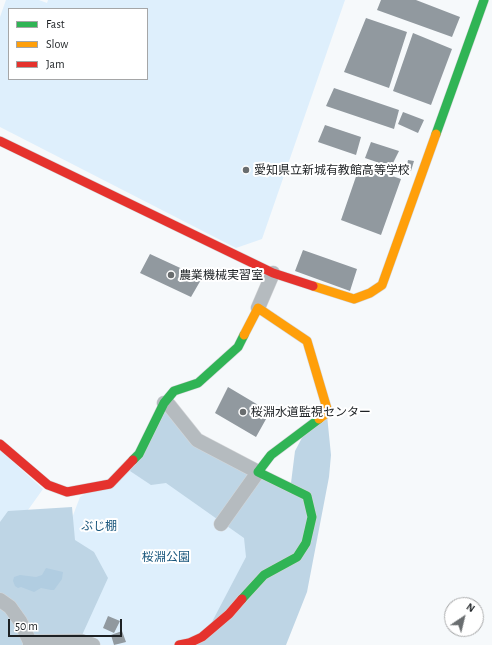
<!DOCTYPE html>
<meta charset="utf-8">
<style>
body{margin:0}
#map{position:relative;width:492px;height:645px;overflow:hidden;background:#f6f9fb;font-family:"Alegreya Sans",sans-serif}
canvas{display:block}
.legend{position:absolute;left:8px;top:8px;width:140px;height:72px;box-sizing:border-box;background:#fff;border:1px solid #a5a6a7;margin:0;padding:5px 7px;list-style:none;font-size:12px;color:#1d2124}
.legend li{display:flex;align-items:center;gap:8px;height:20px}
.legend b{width:20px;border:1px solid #a5a6a7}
.north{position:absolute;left:444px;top:597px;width:40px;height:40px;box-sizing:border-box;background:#fff;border:1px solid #a5a6a7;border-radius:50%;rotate:35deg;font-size:11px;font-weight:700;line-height:16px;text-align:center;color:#1d2124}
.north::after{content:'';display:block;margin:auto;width:14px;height:18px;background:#696d6f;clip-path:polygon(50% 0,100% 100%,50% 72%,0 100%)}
.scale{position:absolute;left:8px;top:619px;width:114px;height:18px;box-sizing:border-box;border:2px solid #1d2124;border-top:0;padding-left:5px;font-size:12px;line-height:14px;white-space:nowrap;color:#1d2124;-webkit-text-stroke:3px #fff;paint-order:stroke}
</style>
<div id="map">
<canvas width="492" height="645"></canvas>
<ul class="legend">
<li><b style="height:5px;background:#30b455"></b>Fast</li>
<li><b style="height:5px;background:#ff9f0a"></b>Slow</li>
<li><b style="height:5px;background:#e5322d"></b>Jam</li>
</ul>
<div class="north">N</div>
<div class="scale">50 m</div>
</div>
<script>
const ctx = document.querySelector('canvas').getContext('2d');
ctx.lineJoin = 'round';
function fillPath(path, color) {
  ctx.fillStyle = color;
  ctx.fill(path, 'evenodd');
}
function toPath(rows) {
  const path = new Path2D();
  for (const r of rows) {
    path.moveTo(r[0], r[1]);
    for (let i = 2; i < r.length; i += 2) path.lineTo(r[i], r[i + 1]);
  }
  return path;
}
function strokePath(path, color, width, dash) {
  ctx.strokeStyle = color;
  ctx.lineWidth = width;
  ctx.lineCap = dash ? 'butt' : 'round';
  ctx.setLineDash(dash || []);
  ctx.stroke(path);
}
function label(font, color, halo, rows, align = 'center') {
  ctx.font = font + ' "Alegreya Sans","Noto Sans JP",sans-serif';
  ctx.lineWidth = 4;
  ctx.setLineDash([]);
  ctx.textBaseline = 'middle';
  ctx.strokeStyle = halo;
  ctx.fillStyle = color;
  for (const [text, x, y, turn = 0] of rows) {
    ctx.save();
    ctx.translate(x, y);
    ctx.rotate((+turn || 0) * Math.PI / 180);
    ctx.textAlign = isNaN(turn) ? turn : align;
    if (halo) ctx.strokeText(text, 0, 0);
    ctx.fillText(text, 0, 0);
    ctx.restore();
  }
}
fillPath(toPath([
 [6,0,39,0,47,3,48,0,345,0,262,239,236,248,0,127,0,17],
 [9,9,147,9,147,79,9,79],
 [188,439,312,501,193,645,0,645,0,450,43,489,13,531,64,539,80,497,141,457]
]), '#deeffc');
fillPath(toPath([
 [164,408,188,439,291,483,295,451,305,432,327,415,331,455,329,477,307,592,286,645,193,645,202,641,246,557,244,538,166,483,151,485,130,471],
 [72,507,75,540,94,552,108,578,78,644,80,645,0,645,0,522,8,511]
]), '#bed5e5');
fillPath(toPath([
 [46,568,63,572,62,579,54,590,51,590,41,588,34,592,21,587,18,588,15,586,13,581,14,577,20,575,36,577,42,575]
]), '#b1cde1');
fillPath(toPath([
 [381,0,416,0,460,17,452,37,377,10],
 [366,18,407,32,389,88,344,72],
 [413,33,452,49,431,105,393,91],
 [334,88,399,110,394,129,326,106],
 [403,112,424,120,418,133,398,124],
 [325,125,361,137,356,155,318,142],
 [371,142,399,151,391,167,365,158],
 [408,160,414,161,411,171,406,169],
 [360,165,401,179,381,235,341,220],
 [303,250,357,269,350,291,295,271],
 [150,254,202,278,191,297,140,273],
 [228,387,270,412,256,437,215,413],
 [108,616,120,621,114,633,103,628],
 [122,631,126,642,114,645,111,635]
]), '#91999f');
const street = toPath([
 [258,308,273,273],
 [164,403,169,405,197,440,258,472,221,524],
 [0,600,10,607,20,621,30,642,30,645],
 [30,642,81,641,93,645]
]);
const fast = toPath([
 [436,134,484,0],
 [133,460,139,454,164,403,174,391,198,383,238,347,244,335],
 [242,599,264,575,297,557,306,543,312,517,307,496,258,472,271,455,319,419]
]);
const slow = toPath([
 [313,286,354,299,370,293,382,285,436,134],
 [244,335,258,308,307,341,328,412,319,419]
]);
const jam = toPath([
 [0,141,273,273,313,286],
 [0,444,48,485,67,492,110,484,133,460],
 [179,645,189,643,202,637,229,614,242,599]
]);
strokePath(street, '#d4d6d8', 15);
strokePath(fast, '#d4d6d8', 10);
strokePath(slow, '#d4d6d8', 10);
strokePath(jam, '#d4d6d8', 10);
strokePath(street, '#b5bbbf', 14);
strokePath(fast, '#30b455', 9);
strokePath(slow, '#ff9f0a', 9);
strokePath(jam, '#e5322d', 9);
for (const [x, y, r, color] of [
 [246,170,4,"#696d6f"],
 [171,275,4,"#696d6f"],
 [243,412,4,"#696d6f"]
]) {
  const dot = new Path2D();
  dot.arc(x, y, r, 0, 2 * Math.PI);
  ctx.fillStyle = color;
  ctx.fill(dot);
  strokePath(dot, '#fff', 1.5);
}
label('12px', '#1d2124', '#fff', [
 ["愛知県立新城有教館高等学校",254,170],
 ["農業機械実習室",179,275],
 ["桜淵水道監視センター",251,412]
], 'left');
label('12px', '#19567c', '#fff', [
 ["ぶじ棚",99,526],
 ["桜淵公園",166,557]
]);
</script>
